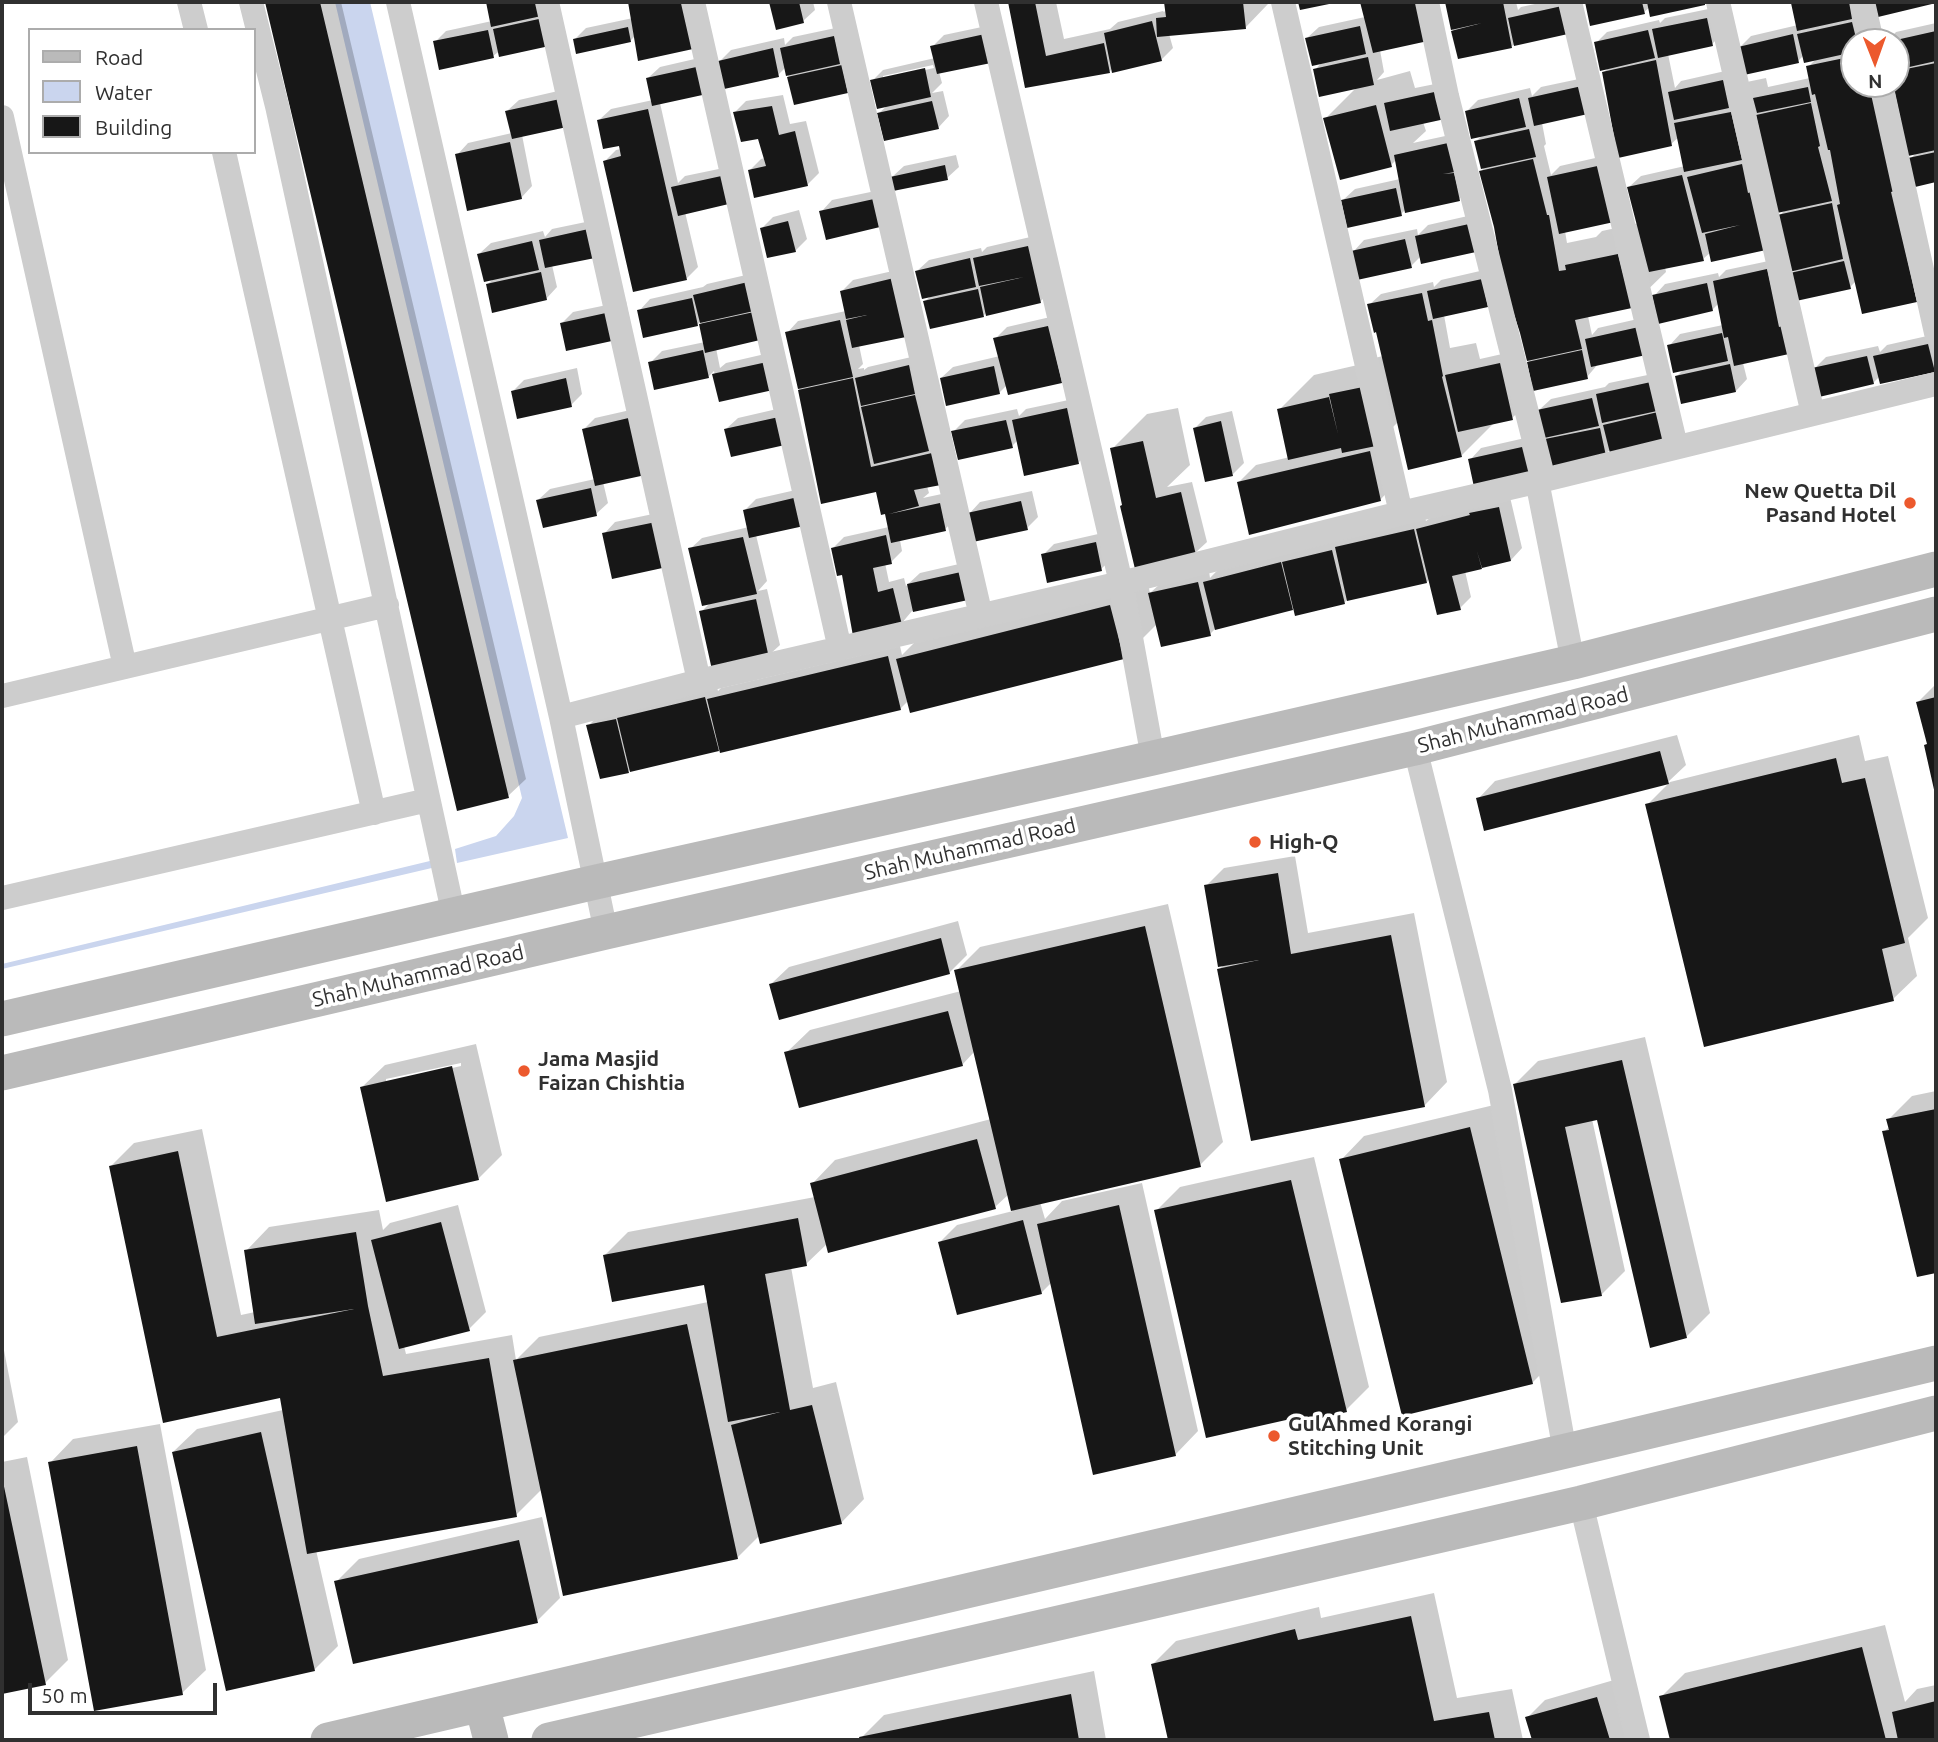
<!DOCTYPE html>
<style>
body{margin:0}
#map{position:relative;width:1938px;height:1742px;overflow:hidden;background:#fff;font-family:Ubuntu,sans-serif}
canvas{display:block}
.frame{position:absolute;inset:0;border:4px solid #303030;pointer-events:none}
.legend{position:absolute;left:28px;top:28px;width:228px;height:126px;box-sizing:border-box;background:#fff;border:2px solid #acacac;margin:0;padding:9px 12px;list-style:none;font-size:21px;color:#303030}
.legend li{display:flex;align-items:center;gap:14px;height:35px}
.legend b{width:35px;border:2px solid #acacac}
.north{position:absolute;left:1840px;top:28px;width:70px;height:70px;box-sizing:border-box;background:#fff;border:2px solid #acacac;border-radius:50%;rotate:179deg;font-size:19px;font-weight:700;line-height:28px;text-align:center;color:#303030}
.north::after{content:'';display:block;margin:auto;width:24px;height:32px;background:#ec592d;clip-path:polygon(50% 0,100% 100%,50% 72%,0 100%)}
.scale{position:absolute;left:28px;top:1683px;width:189px;height:32px;box-sizing:border-box;border:4px solid #303030;border-top:0;padding-left:9px;font-size:21px;line-height:24px;white-space:nowrap;color:#303030;-webkit-text-stroke:5px #fff;paint-order:stroke}
</style>
<div id="map">
<canvas width="1938" height="1742"></canvas>
<div class="frame"></div>
<ul class="legend">
<li><b style="height:9px;background:#bababa"></b>Road</li>
<li><b style="height:19px;background:#cad5ee"></b>Water</li>
<li><b style="height:19px;background:#171717"></b>Building</li>
</ul>
<div class="north">N</div>
<div class="scale">50 m</div>
</div>
<script>
const ctx = document.querySelector('canvas').getContext('2d');
ctx.lineJoin = 'round';
function fillPath(path, color) {
  ctx.fillStyle = color;
  ctx.fill(path, 'evenodd');
}
function toPath(rows) {
  const path = new Path2D();
  for (const r of rows) {
    path.moveTo(r[0], r[1]);
    for (let i = 2; i < r.length; i += 2) path.lineTo(r[i], r[i + 1]);
  }
  return path;
}
function strokePath(path, color, width, dash) {
  ctx.strokeStyle = color;
  ctx.lineWidth = width;
  ctx.lineCap = dash ? 'butt' : 'round';
  ctx.setLineDash(dash || []);
  ctx.stroke(path);
}
function label(font, color, halo, rows, align = 'center') {
  ctx.font = font + ' Ubuntu,sans-serif';
  ctx.lineWidth = 7;
  ctx.setLineDash([]);
  ctx.textBaseline = 'middle';
  ctx.strokeStyle = halo;
  ctx.fillStyle = color;
  for (const [text, x, y, turn = 0] of rows) {
    ctx.save();
    ctx.translate(x, y);
    ctx.rotate((+turn || 0) * Math.PI / 180);
    ctx.textAlign = isNaN(turn) ? turn : align;
    if (halo) ctx.strokeText(text, 0, 0);
    ctx.fillText(text, 0, 0);
    ctx.restore();
  }
}
fillPath(toPath([
 [335,2,370,2,568,838,457,863,455,849,496,836,514,816,522,798],
 [434,860,436,867,2,969,2,964]
]), '#cad5ee');
fillPath(toPath([
 [266,2,341,2,526,779,508,796,458,808],
 [488,2,557,2,559,7,493,56,435,42,446,31,492,21],
 [630,2,698,2,636,35,630,41,575,39,586,28,633,18],
 [771,2,813,2,815,10,803,21,778,28],
 [1009,2,1056,2,1064,39,1110,29,1118,22,1163,11,1164,12,1167,9,1166,2,1268,2,1268,4,1245,28,1169,34,1173,48,1161,60,1113,68,1110,71,1026,86],
 [1362,2,1432,2,1380,50,1384,72,1377,80,1410,71,1415,88,1450,81,1423,122,1426,131,1413,143,1459,133,1471,188,1459,199,1406,209,1401,214,1343,200,1355,189,1400,179,1396,160,1391,165,1325,119,1357,87,1315,70,1322,62,1307,38,1319,27,1365,17],
 [1447,2,1516,2,1518,10,1521,7,1544,2,1575,2,1512,46,1459,57],
 [1587,2,1706,2,1704,3,1650,7,1644,12,1592,24],
 [1795,2,1862,2,1865,42,1854,42,1854,84,1927,289,1856,281,1850,287,1792,273,1797,268,1779,216,1785,210,1778,211,1776,237,1711,252,1703,259,1665,267,1666,272,1631,306,1588,316,1592,335,1598,328,1651,316,1598,364,1587,377,1535,389,1522,333,1481,172,1483,169,1476,141,1484,134,1467,111,1478,100,1530,88,1532,96,1541,87,1593,76,1542,123,1546,144,1544,146,1551,175,1560,166,1613,154,1565,231,1567,243,1596,237,1602,231,1639,223,1629,187,1641,176,1685,166,1679,137,1671,144,1604,72,1609,67,1596,43,1607,32,1659,20,1660,23,1665,18,1718,7,1723,33,1712,44,1668,54,1675,88,1681,81,1734,69,1737,84,1766,78,1768,87,1810,78,1808,67,1817,58,1804,55,1798,61,1740,47,1751,36,1798,25,1793,3],
 [1936,23,1936,180,1916,185,1910,159,1917,152,1895,84,1896,42,1887,42,1896,32],
 [996,24,939,72,942,83,932,93,943,91,949,116,938,128,879,113,889,104,872,81,883,70,935,58,932,47,944,35],
 [933,65,934,68,883,79,883,76],
 [845,26,859,80,795,103,786,67,778,75,720,61,731,50,784,38,785,45,793,37],
 [712,55,660,103,678,183,685,176,738,165,685,212,698,267,687,278,634,290,605,161,616,150,621,149,599,120,611,109,653,100,648,78,660,67],
 [571,88,522,135,532,186,521,198,457,155,468,143,512,133,507,111,519,100],
 [783,95,790,124,806,121,819,173,807,185,749,171,761,159,765,158,760,137,735,112,746,101],
 [956,155,959,167,947,178,892,177,904,166],
 [885,189,891,214,821,212,832,200],
 [799,210,807,239,795,251,762,228,773,217],
 [1481,213,1487,239,1421,256,1411,266,1353,252,1364,240,1417,229,1418,235,1428,225],
 [605,218,552,265,557,287,546,299,487,285,494,278,479,254,491,243,543,231,545,237,552,229],
 [1039,235,1051,290,1040,302,987,312,984,315,925,301,932,295,917,271,929,260,981,248,982,252,987,247],
 [1778,259,1788,353,1743,363,1747,379,1736,391,1677,376,1684,369,1669,346,1680,334,1723,325,1719,303,1712,310,1654,296,1665,284,1718,273,1719,277,1726,270],
 [906,268,859,345,863,364,858,369,864,368,864,370,868,367,920,355,940,438,927,486,929,493,923,498,951,492,957,518,945,529,900,540,902,551,891,562,885,563,889,582,904,578,906,586,920,573,972,561,967,598,912,611,901,624,843,573,833,548,844,537,889,527,886,512,877,490,822,502,787,333,798,321,846,311,842,291,853,280],
 [1493,268,1444,315,1450,348,1476,343,1480,359,1511,352,1524,407,1512,418,1495,422,1462,455,1398,422,1387,433,1398,481,1381,499,1238,483,1256,465,1290,457,1279,410,1314,375,1362,364,1366,360,1383,356,1369,305,1381,294,1433,282,1434,287,1441,280],
 [759,272,771,327,716,348,720,368,726,363,778,351,720,400,714,371,708,377,650,363,662,351,705,342,701,321,697,325,639,311,650,299,703,287,707,284],
 [626,301,631,326,562,323,573,312],
 [1059,315,1062,381,1007,385,999,393,941,378,953,367,1000,356,995,339,1007,327],
 [1936,334,1936,368,1934,370,1880,376,1873,383,1814,369,1826,357,1878,346,1880,352,1887,345],
 [577,368,582,394,571,405,513,391,524,380],
 [1662,372,1670,402,1605,454,1553,466,1539,410,1551,399,1605,387,1609,383],
 [1078,398,1090,451,1078,463,1018,440,1012,446,953,432,965,420,1017,409,1019,416,1026,409],
 [648,406,603,482,608,503,596,514,538,500,550,489,595,479,584,429,595,418],
 [790,406,796,432,726,429,738,418],
 [1178,408,1190,465,1167,487,1192,482,1207,542,1195,553,1124,506,1112,449,1147,414],
 [1232,411,1244,463,1233,474,1195,428,1206,417],
 [1534,436,1540,462,1528,473,1470,460,1481,448],
 [809,487,756,535,767,581,758,591,767,589,780,645,768,656,701,612,710,603,690,549,702,538,749,527,745,510,756,499],
 [1032,491,1038,517,1027,528,969,514,980,502],
 [1510,497,1522,548,1511,560,1465,571,1471,597,1460,608,1430,578,1427,582,1348,599,1344,603,1295,606,1292,608,1216,628,1210,634,1157,624,1123,658,908,701,900,709,721,747,718,750,601,777,588,726,600,714,717,687,718,691,721,688,900,646,902,655,932,625,1145,571,1150,593,1161,583,1209,571,1210,578,1239,548,1425,518,1426,521,1430,518],
 [667,511,677,554,604,534,615,522],
 [1107,532,1113,558,1101,569,1043,555,1054,544],
 [1935,685,1936,685,1936,791,1926,746,1929,743,1918,702],
 [1677,735,1686,765,1668,782,1478,799,1495,781],
 [1859,735,1865,761,1888,756,1928,918,1908,938,1917,976,1893,999,1647,805,1670,782],
 [1295,856,1308,933,1414,913,1447,1082,1424,1106,1219,969,1225,964,1206,886,1224,868],
 [1168,904,1223,1142,1200,1165,1040,1202,1045,1219,1062,1201,1142,1183,1198,1431,1175,1455,1052,1282,1041,1293,940,1242,957,1225,1013,1211,1009,1194,995,1207,828,1243,806,1264,791,1267,813,1388,836,1382,864,1499,841,1523,760,1535,737,1558,542,1489,516,1515,316,1550,338,1646,314,1670,173,1452,197,1429,283,1410,281,1396,165,1421,111,1166,134,1143,202,1129,241,1315,255,1312,246,1251,269,1227,379,1210,383,1230,390,1223,458,1205,486,1312,469,1329,404,1346,406,1354,512,1335,516,1360,539,1337,708,1302,705,1283,605,1255,628,1232,815,1197,812,1184,835,1160,991,1119,975,1051,962,1065,786,1053,810,1030,961,991,956,971,980,947],
 [958,921,967,955,949,973,771,984,789,967],
 [1645,1037,1710,1313,1686,1337,1598,1118,1592,1119,1625,1271,1601,1295,1515,1084,1538,1061],
 [476,1044,502,1155,478,1179,361,1088,385,1065],
 [461,1063,461,1066,386,1083,386,1079],
 [1936,1091,1936,1271,1918,1275,1884,1132,1890,1126,1888,1120,1912,1096],
 [1494,1105,1556,1359,1532,1383,1341,1160,1364,1136],
 [1314,1157,1369,1387,1346,1410,1156,1211,1180,1187],
 [2,1340,18,1422,2,1438],
 [160,1424,206,1670,182,1693,50,1463,73,1439],
 [27,1457,68,1660,45,1683,2,1692,2,1462],
 [542,1517,560,1598,537,1621,336,1582,359,1559],
 [1434,1593,1457,1698,1512,1689,1523,1740,1170,1740,1153,1664,1176,1641,1319,1607,1321,1618],
 [1885,1625,1905,1702,1917,1689,1936,1685,1936,1740,1672,1740,1661,1697,1685,1673],
 [1094,1671,1106,1740,862,1740,861,1738,884,1715],
 [1614,1680,1632,1740,1534,1740,1527,1718,1545,1700]
]), '#0003');
fillPath(toPath([
 [265,2,320,2,509,798,457,811],
 [486,2,543,2,546,15,491,27],
 [628,2,684,2,693,49,638,61],
 [769,2,799,2,804,23,776,30],
 [1008,2,1035,2,1046,56,1104,43,1110,73,1025,88],
 [1164,2,1243,2,1246,29,1157,37,1156,18,1166,17],
 [1298,2,1334,2,1334,3,1300,10],
 [1360,2,1417,2,1428,41,1373,53],
 [1445,2,1503,2,1512,48,1458,59,1451,31,1482,23,1451,30],
 [1585,2,1642,2,1645,14,1590,26],
 [1647,2,1705,2,1705,5,1650,17],
 [1796,2,1849,2,1852,19,1797,31,1791,3],
 [1874,2,1932,2,1932,4,1878,17],
 [1562,6,1568,34,1514,46,1508,18],
 [548,17,554,45,499,57,493,29],
 [1707,18,1713,46,1658,58,1652,29],
 [1152,21,1162,61,1112,73,1104,33],
 [1852,22,1857,42,1854,42,1854,52,1804,63,1797,34],
 [1360,26,1366,54,1312,66,1305,38],
 [628,27,631,42,576,54,573,39],
 [488,30,494,58,439,70,433,41],
 [1648,30,1655,58,1600,71,1594,42],
 [1936,31,1936,61,1896,70,1896,40],
 [985,34,991,63,937,74,930,46],
 [1793,34,1799,63,1744,75,1738,47],
 [834,36,840,64,786,76,780,48],
 [773,48,779,77,724,89,718,61],
 [1854,56,1854,84,1870,84,1895,191,1891,192,1917,302,1862,314,1837,205,1840,204,1830,150,1828,150,1815,94,1812,95,1806,66],
 [1368,57,1374,85,1319,97,1313,69],
 [1656,60,1672,146,1618,158,1602,72],
 [1936,63,1936,150,1908,156,1893,84,1896,84,1896,71],
 [842,65,848,93,794,105,787,77],
 [701,66,707,94,652,106,646,78],
 [925,68,931,97,877,109,870,80],
 [1723,80,1729,108,1674,120,1668,92],
 [1582,86,1588,114,1534,126,1528,98],
 [1808,87,1811,102,1757,113,1753,98],
 [1439,91,1445,119,1390,131,1384,103],
 [1519,98,1526,127,1471,139,1465,111],
 [560,99,567,127,512,139,505,111],
 [932,101,939,129,884,141,877,113],
 [1811,103,1820,146,1818,147,1832,201,1777,213,1756,115],
 [1376,105,1392,167,1340,180,1323,118],
 [772,106,779,135,795,131,808,186,754,198,748,170,766,166,758,139,741,142,733,112],
 [648,109,687,280,633,292,603,161,621,156,619,146,603,149,597,120],
 [1731,112,1742,160,1684,172,1674,123],
 [1529,129,1536,157,1481,169,1474,141],
 [510,142,522,199,467,211,455,154],
 [1448,143,1455,172,1443,174,1454,173,1460,201,1405,213,1394,155],
 [1936,152,1936,182,1915,187,1908,158],
 [1533,159,1547,215,1549,215,1559,271,1566,270,1565,265,1618,254,1632,308,1575,320,1582,349,1527,361,1520,333,1504,283,1494,227,1479,171],
 [1742,164,1748,193,1751,192,1766,250,1711,262,1705,234,1740,225,1702,233,1687,177],
 [945,165,948,180,893,191,890,177],
 [1602,165,1614,222,1559,234,1547,177],
 [726,175,733,203,678,216,671,187],
 [1682,175,1704,261,1649,272,1627,187],
 [1396,188,1402,216,1347,228,1341,200],
 [874,199,880,227,826,240,819,211],
 [1832,203,1843,259,1789,272,1777,215],
 [788,221,796,252,767,258,760,228],
 [1469,224,1476,252,1421,264,1415,236],
 [593,228,600,257,545,268,539,240],
 [1405,239,1412,268,1357,280,1351,251],
 [532,241,539,270,484,282,477,254],
 [1028,246,1041,303,986,316,980,287,1024,277,979,286,973,258],
 [970,258,976,287,922,299,915,271],
 [1844,261,1851,289,1796,301,1790,273],
 [1767,269,1779,327,1783,326,1789,354,1734,366,1728,337,1724,338,1713,281],
 [541,272,547,300,492,313,486,284],
 [894,278,906,337,852,348,846,320,867,315,846,319,840,291],
 [1482,279,1488,307,1433,319,1427,291],
 [748,282,754,311,700,323,693,295],
 [1707,283,1713,311,1658,324,1652,295],
 [978,289,984,317,930,329,923,301],
 [1422,293,1428,321,1432,320,1443,376,1442,377,1462,457,1408,470,1376,332,1374,333,1367,304],
 [692,298,698,326,643,338,637,310],
 [615,311,621,339,566,351,560,323],
 [754,312,760,340,705,353,699,324],
 [840,320,853,377,798,389,785,332],
 [1048,326,1062,383,1008,395,993,338],
 [1639,327,1646,355,1591,367,1585,339],
 [1722,333,1728,361,1673,373,1667,345],
 [1928,344,1935,372,1880,384,1873,356],
 [703,350,709,378,654,390,648,362],
 [1582,350,1588,379,1533,391,1527,362],
 [1867,356,1874,384,1819,397,1812,368],
 [767,362,773,390,719,402,712,374],
 [1500,363,1513,420,1458,432,1445,375],
 [1730,364,1736,392,1681,404,1675,376],
 [909,365,915,394,861,406,855,378],
 [994,366,1000,394,946,406,940,378],
 [566,378,572,407,517,419,511,391],
 [853,378,871,467,932,453,941,485,914,490,919,506,889,514,940,503,946,531,891,543,885,514,881,515,876,492,821,504,798,390],
 [1651,382,1657,411,1602,423,1596,394],
 [1363,387,1376,446,1342,453,1341,448,1288,460,1277,409,1329,397,1338,434,1329,394],
 [915,395,929,451,874,464,861,407],
 [1592,398,1599,426,1544,438,1537,410],
 [1067,408,1079,464,1024,476,1012,420],
 [1658,412,1665,441,1610,453,1603,425],
 [637,416,650,474,595,486,582,429],
 [779,417,785,445,731,457,724,429],
 [1006,420,1013,448,958,460,951,431],
 [1221,421,1233,476,1205,482,1193,428],
 [1600,428,1606,456,1551,468,1545,439],
 [1143,441,1156,498,1181,492,1196,555,1135,569,1120,506,1122,505,1110,448],
 [1522,447,1529,475,1474,487,1468,459],
 [1370,451,1381,501,1249,535,1237,482],
 [591,488,597,516,543,528,536,500],
 [798,497,804,526,749,538,743,510],
 [1021,501,1028,530,973,542,967,513],
 [1499,507,1511,561,1482,568,1477,551,1482,569,1452,576,1461,610,1437,615,1416,529,1470,515,1469,513],
 [656,522,667,567,612,579,602,533],
 [1414,529,1427,583,1347,601,1335,547],
 [886,535,892,564,873,568,878,592,893,588,902,625,853,636,842,575,837,576,831,548],
 [743,537,757,594,702,606,688,548],
 [1096,542,1102,571,1047,583,1041,554],
 [1332,550,1345,604,1295,616,1282,562],
 [1281,562,1293,610,1215,630,1203,582],
 [961,572,968,600,913,612,907,584],
 [1198,582,1211,636,1161,647,1148,593],
 [756,599,769,658,712,670,699,611],
 [1110,605,1124,659,910,713,896,659],
 [888,656,901,710,720,753,707,699],
 [705,697,719,751,630,772,617,718],
 [1936,697,1936,794,1935,794,1924,745,1927,744,1916,702],
 [616,719,629,773,600,779,586,725],
 [1660,751,1669,784,1484,831,1476,798],
 [1836,758,1842,783,1865,778,1905,943,1882,949,1894,1001,1704,1047,1645,804],
 [1278,873,1291,954,1391,935,1425,1107,1251,1141,1217,969,1259,960,1218,967,1204,885],
 [1145,926,1201,1167,1011,1211,954,970],
 [941,938,950,974,779,1020,769,984],
 [948,1011,963,1066,799,1108,784,1052],
 [1622,1060,1687,1338,1650,1348,1597,1120,1565,1127,1602,1296,1561,1303,1513,1084],
 [452,1066,479,1180,386,1202,360,1087],
 [1936,1109,1936,1273,1917,1277,1882,1131,1889,1130,1886,1119],
 [1470,1127,1533,1384,1402,1416,1339,1159],
 [977,1139,996,1209,828,1253,810,1183],
 [178,1151,217,1337,354,1309,255,1324,244,1250,356,1232,368,1306,383,1376,489,1358,517,1517,307,1554,280,1398,163,1423,109,1166],
 [1291,1180,1347,1412,1296,1424,1295,1418,1206,1438,1154,1210],
 [1119,1205,1176,1456,1093,1475,1037,1224],
 [798,1218,807,1266,765,1274,790,1410,812,1405,842,1524,760,1544,731,1425,780,1412,728,1422,704,1285,612,1302,603,1255],
 [1023,1220,1042,1294,957,1315,938,1242],
 [441,1222,470,1331,399,1349,371,1240],
 [687,1324,738,1559,563,1596,513,1360],
 [261,1432,315,1671,226,1691,172,1452],
 [137,1446,183,1695,94,1711,48,1462],
 [2,1477,46,1685,2,1694],
 [519,1540,538,1623,353,1664,334,1581],
 [1411,1616,1434,1721,1489,1712,1495,1740,1168,1740,1151,1664,1295,1629,1298,1640],
 [1862,1647,1886,1740,1670,1740,1659,1696],
 [1071,1694,1079,1740,860,1740,859,1737],
 [1597,1697,1610,1740,1532,1740,1525,1717],
 [1936,1701,1936,1740,1898,1740,1892,1712]
]), '#171717');
strokePath(toPath([
 [189,2,196,30],
 [251,2,277,106,454,916],
 [398,2,561,717,606,932],
 [547,2,699,681],
 [693,2,840,649],
 [839,2,981,616],
 [986,2,1121,583,1153,758],
 [1283,2,1401,513],
 [1427,2,1447,96,1544,480],
 [1570,2,1676,446],
 [1718,2,1813,414],
 [1863,2,1872,42],
 [1881,84,1936,333],
 [2,117,125,667],
 [224,152,374,813],
 [1537,481,1573,662],
 [2,696,387,605],
 [561,717,699,681,1121,583,1401,513,1544,480,1936,384],
 [1415,748,1500,1090,1565,1452],
 [2,898,428,800],
 [1581,1503,1638,1740]
]), '#cdcdcd', 24);
strokePath(toPath([
 [2,1019,596,882,1153,758,1573,662,1936,569],
 [2,1073,606,932,1415,748,1936,614],
 [482,1705,491,1740],
 [328,1740,1613,1440,1936,1363],
 [549,1740,1581,1503,1936,1413]
]), '#bababa', 35);
for (const [x, y, r, color] of [
 [1910,503,7,"#ec592d"],
 [1255,842,7,"#ec592d"],
 [524,1071,7,"#ec592d"],
 [1274,1436,7,"#ec592d"]
]) {
  const dot = new Path2D();
  dot.arc(x, y, r, 0, 2 * Math.PI);
  ctx.fillStyle = color;
  ctx.fill(dot);
  strokePath(dot, '#fff', 2.5);
}
label('bold 21px', '#303030', '#fff', [
 ["New Quetta Dil",1896,491,"right"],
 ["Pasand Hotel",1896,515,"right"],
 ["High-Q",1269,842],
 ["Jama Masjid",538,1059],
 ["Faizan Chishtia",538,1083],
 ["GulAhmed Korangi",1288,1424],
 ["Stitching Unit",1288,1448]
], 'left');
label('21px', '#303030', '#fff', [
 ["Shah Muhammad Road",1523,720,-14],
 ["Shah Muhammad Road",970,849,-13],
 ["Shah Muhammad Road",418,976,-13]
]);
</script>
